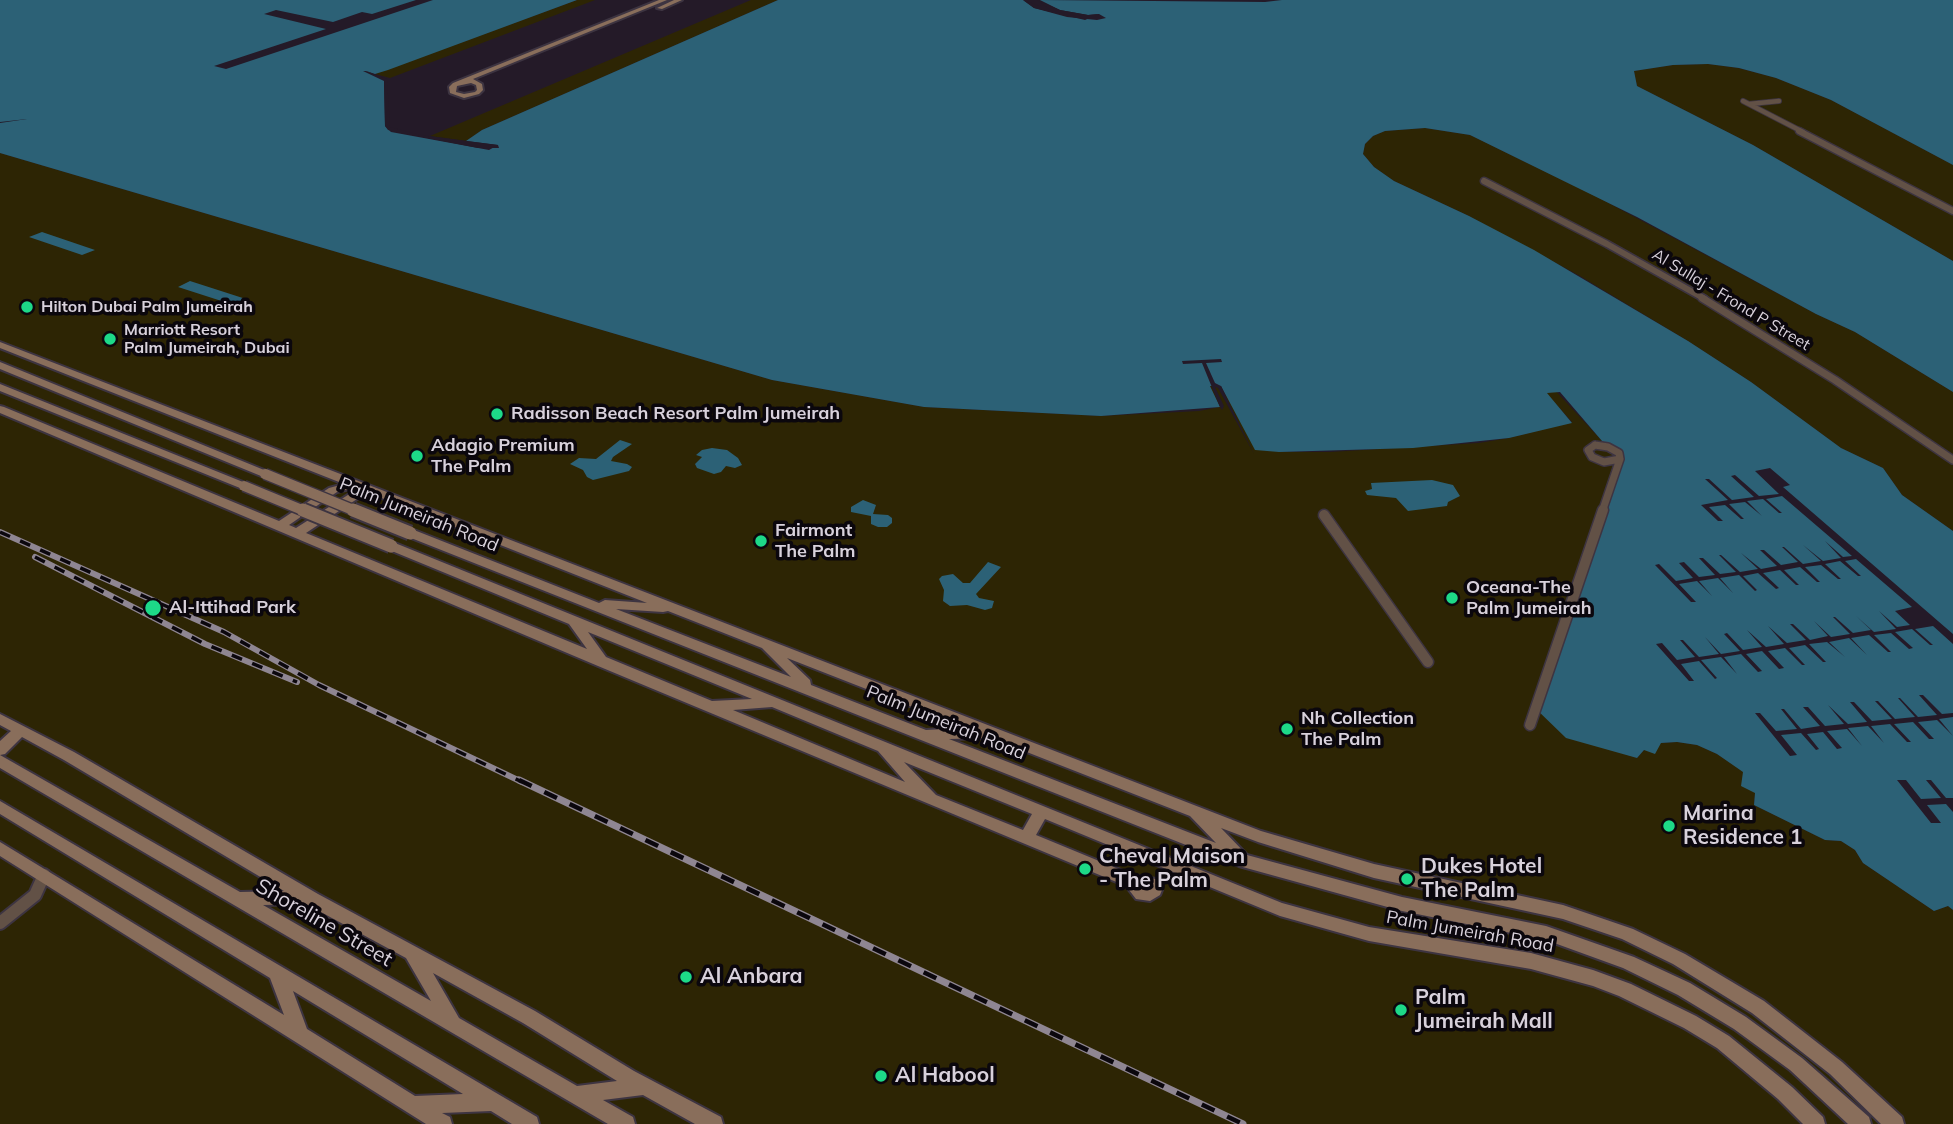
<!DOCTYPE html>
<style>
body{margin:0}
canvas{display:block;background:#241a28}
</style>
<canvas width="1953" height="1124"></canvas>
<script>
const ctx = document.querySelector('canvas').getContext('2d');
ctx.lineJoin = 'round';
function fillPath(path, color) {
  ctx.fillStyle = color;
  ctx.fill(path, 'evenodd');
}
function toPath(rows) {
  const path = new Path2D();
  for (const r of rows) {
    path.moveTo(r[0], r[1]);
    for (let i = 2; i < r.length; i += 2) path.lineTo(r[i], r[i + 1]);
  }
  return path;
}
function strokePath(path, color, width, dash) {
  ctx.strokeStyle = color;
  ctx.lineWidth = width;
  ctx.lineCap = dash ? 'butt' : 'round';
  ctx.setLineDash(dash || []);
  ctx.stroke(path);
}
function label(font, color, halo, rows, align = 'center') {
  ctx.font = font + ' Mulish,sans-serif';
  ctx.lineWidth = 7;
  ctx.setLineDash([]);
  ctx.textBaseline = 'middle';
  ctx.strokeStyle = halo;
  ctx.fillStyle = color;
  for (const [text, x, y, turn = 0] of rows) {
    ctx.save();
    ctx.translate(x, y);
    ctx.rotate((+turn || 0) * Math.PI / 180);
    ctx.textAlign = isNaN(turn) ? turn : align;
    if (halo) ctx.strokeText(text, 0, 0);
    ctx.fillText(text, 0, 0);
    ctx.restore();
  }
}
fillPath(toPath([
 [577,0,595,0,390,78,375,74],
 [751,0,778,0,482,130,466,141,430,136],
 [1708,64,1738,68,1776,78,1831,100,1953,165,1953,261,1753,145,1637,86,1634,71,1673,65],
 [1425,128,1470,135,1599,198,1816,314,1855,332,1953,392,1953,531,1902,495,1883,468,1841,448,1751,382,1688,341,1580,276,1469,216,1394,181,1374,167,1363,154,1365,144,1373,136,1385,131],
 [0,153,772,380,924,407,1101,416,1199,411,1220,407,1210,386,1214,383,1279,452,1330,452,1479,443,1509,438,1572,422,1546,393,1555,390,1602,441,1619,452,1603,747,1637,758,1644,750,1661,743,1677,742,1697,745,1717,754,1744,772,1755,793,1754,805,1825,840,1841,841,1855,850,1863,863,1934,911,1948,906,1953,910,1953,1124,0,1124]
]), '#2d2504');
fillPath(toPath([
 [0,0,577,0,388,70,375,74,366,71,384,80,385,126,391,132,489,150,498,145,466,141,482,130,778,0,1023,0,1034,8,1085,20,1099,14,1088,15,1060,10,1040,0,1265,2,1282,0,1953,0,1953,165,1831,100,1776,78,1739,68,1708,64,1673,65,1634,71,1637,86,1753,145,1953,261,1953,392,1855,332,1816,314,1637,217,1470,135,1425,128,1385,131,1373,136,1365,144,1363,154,1374,167,1394,181,1469,216,1534,250,1688,341,1751,382,1841,448,1883,468,1902,495,1953,531,1953,910,1948,906,1934,911,1863,863,1855,850,1841,841,1825,840,1754,805,1755,793,1741,786,1743,772,1717,754,1697,745,1677,742,1661,743,1655,754,1644,750,1637,758,1566,738,1533,706,1619,452,1602,441,1560,392,1547,393,1572,423,1509,438,1413,448,1279,452,1255,450,1221,386,1210,386,1220,407,1101,416,924,407,772,380,0,153,0,123,27,119,0,122],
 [42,232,95,250,82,255,29,237],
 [190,281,249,300,237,306,178,287],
 [620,440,632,444,613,457,611,461,627,464,632,467,629,471,593,480,587,477,583,470,570,464,579,458,596,459],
 [712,448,727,450,738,458,742,465,735,468,726,466,721,472,714,474,697,468,695,464,702,457,696,455,702,450],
 [1432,480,1453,485,1460,496,1448,502,1447,506,1408,511,1396,498,1367,495,1365,491,1372,489,1371,483],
 [863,500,876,505,873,514,888,515,892,518,892,523,887,527,878,527,871,524,871,516,851,512,851,507],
 [988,562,1001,567,976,594,979,598,994,601,992,608,985,610,967,605,950,606,943,601,944,590,939,579,942,576,953,574,963,583,970,583]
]), '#2c6176');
fillPath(toPath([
 [416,0,433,0,226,69,214,66,326,29,264,14,276,10,333,22,362,12,372,14],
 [1023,0,1049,9,1037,0,1060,10,1088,15,1099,14,1106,18,1097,20,1067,17,1034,8],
 [366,71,387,79,390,127,421,135,498,145,499,148,478,148,388,130,385,126,384,81,363,71],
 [1221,359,1222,362,1206,363,1215,383,1221,386,1254,454,1218,388,1215,387,1224,406,1222,410,1220,407,1202,363,1183,364,1182,361],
 [1770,468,1790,485,1783,487,1953,634,1953,644,1933,626,1915,629,1933,645,1930,645,1912,629,1895,632,1913,648,1909,649,1891,633,1874,635,1891,652,1888,652,1869,635,1851,638,1867,655,1849,638,1829,642,1845,657,1827,642,1809,644,1826,662,1823,662,1805,645,1789,648,1805,665,1802,665,1785,648,1768,651,1784,668,1779,669,1762,651,1746,654,1762,671,1758,672,1741,654,1724,657,1737,674,1721,657,1701,660,1717,678,1715,679,1699,661,1681,664,1694,681,1689,681,1656,644,1662,643,1677,660,1695,657,1680,640,1683,640,1699,657,1719,654,1705,637,1721,654,1740,651,1724,634,1727,633,1743,650,1762,647,1747,630,1766,647,1784,644,1768,626,1787,643,1806,640,1790,624,1793,624,1810,640,1828,636,1814,621,1831,637,1850,634,1833,617,1835,617,1853,633,1871,630,1856,616,1874,632,1896,629,1879,611,1897,627,1910,625,1895,611,1912,607,1856,559,1845,561,1861,576,1858,576,1840,561,1825,564,1841,579,1838,579,1821,565,1805,567,1820,582,1817,582,1800,567,1784,570,1799,585,1796,585,1780,570,1763,573,1779,588,1776,589,1758,573,1743,576,1757,590,1755,591,1739,575,1720,578,1733,593,1718,578,1699,581,1712,596,1697,581,1679,584,1696,602,1691,602,1655,565,1659,564,1676,581,1693,578,1679,563,1684,562,1699,577,1715,575,1699,558,1703,558,1720,574,1736,572,1719,555,1721,555,1740,572,1758,569,1741,553,1761,569,1777,566,1760,550,1764,550,1781,565,1798,562,1782,547,1784,547,1803,564,1821,561,1803,545,1823,561,1841,558,1825,541,1843,557,1852,556,1782,496,1766,499,1782,513,1779,513,1763,499,1747,501,1762,516,1745,502,1729,504,1744,519,1741,519,1725,505,1709,507,1723,521,1718,521,1701,505,1728,500,1705,479,1709,479,1732,500,1754,497,1731,476,1735,475,1759,496,1779,494,1755,471],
 [1919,695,1923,695,1942,714,1953,713,1953,717,1939,719,1953,736,1937,720,1918,722,1934,739,1929,739,1913,722,1894,724,1911,742,1907,742,1890,724,1871,726,1884,743,1868,726,1848,728,1862,746,1847,729,1827,731,1842,748,1837,749,1823,732,1807,734,1819,749,1816,750,1801,733,1781,735,1797,755,1790,756,1755,713,1760,713,1776,731,1797,729,1781,709,1784,709,1801,729,1820,726,1803,707,1808,707,1825,726,1844,724,1828,705,1848,724,1867,722,1850,702,1854,702,1872,721,1892,719,1875,701,1878,701,1895,719,1915,717,1898,698,1900,698,1918,717,1937,715],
 [1897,780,1906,780,1921,799,1941,798,1926,780,1931,780,1946,798,1953,798,1953,812,1946,804,1927,805,1941,823,1931,823]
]), '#241a28');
const streetFar4 = toPath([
 [1743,101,1803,132],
 [1749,104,1779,101]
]);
const streetFar3 = toPath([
 [1799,131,1953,211],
 [1484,181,1607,244,1705,299]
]);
const streetFar2 = toPath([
 [1702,298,1835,380,1953,460],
 [1595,445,1608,447,1619,453,1620,459,1604,462,1592,457,1588,450,1595,445],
 [1602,512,1620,459]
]);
const streetFar1 = toPath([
 [1324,515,1428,662],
 [1530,725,1603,510]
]);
const street = toPath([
 [0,923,35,895,44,875]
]);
const secondary = toPath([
 [659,0,667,0,473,79,482,84,483,90,479,94,464,98,450,93,449,87,453,83,659,0],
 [471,83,476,85,477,90,475,92,464,94,456,92,457,86,471,83],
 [674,0,682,0,662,9,657,8,674,0],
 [0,342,1261,831,1374,864,1563,905,1633,929,1685,954,1764,1001,1842,1062,1902,1117,1904,1124,1881,1124,1830,1074,1752,1013,1673,964,1622,939,1563,919,1374,878,1258,842,1221,828,1247,855,1402,897,1546,926,1634,957,1690,983,1746,1017,1802,1058,1869,1117,1871,1124,1848,1124,1790,1070,1734,1029,1678,995,1623,968,1546,940,1402,911,1239,866,406,536,404,533,406,530,414,530,599,603,605,600,647,603,364,491,360,497,306,533,587,649,569,624,387,549,385,546,387,543,395,543,1282,903,1369,927,1531,953,1593,970,1631,984,1696,1016,1729,1036,1792,1087,1823,1117,1825,1124,1803,1124,1778,1099,1717,1048,1684,1028,1619,996,1593,986,1531,969,1369,941,1280,916,1045,819,1036,835,1133,875,1156,879,1162,890,1160,895,1150,901,1136,899,1126,886,598,666,0,413,0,406,4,407,279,521,329,488,344,484,0,348,0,342],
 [354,488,351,493,296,528,289,525,337,492,354,488],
 [616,609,663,612,668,611,762,648,791,677,616,609],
 [588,632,752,699,712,701,606,657,588,632],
 [787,658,966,728,926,730,811,685,810,680,787,658],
 [772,707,878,751,905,782,733,710,772,707],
 [991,738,1190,816,1216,843,949,739,991,738],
 [904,762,1032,814,1023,830,936,795,904,762],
 [0,362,269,472,271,474,265,477,261,476,0,369,0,362],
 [0,384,248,484,250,486,248,488,240,488,0,391,0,384],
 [0,714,74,752,318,894,535,1011,634,1071,721,1117,723,1124,695,1124,643,1095,603,1100,633,1117,635,1124,608,1124,0,768,0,741,11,731,0,725,0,714],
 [22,737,64,760,284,891,240,892,0,755,5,754,22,737],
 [306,904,406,958,431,1001,263,905,306,904],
 [433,973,523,1023,617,1081,577,1086,459,1018,433,973],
 [0,801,537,1117,539,1124,512,1124,491,1111,442,1113,450,1117,452,1124,426,1124,0,856,0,842,284,1015,270,978,0,814,0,801],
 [293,991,463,1094,415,1096,307,1029,293,991]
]);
strokePath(streetFar4, '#3d3441', 6);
strokePath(streetFar3, '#3d3441', 9);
strokePath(streetFar2, '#3d3441', 10);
strokePath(streetFar1, '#3d3441', 13);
strokePath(street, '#3d3441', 16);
strokePath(secondary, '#3d3441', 4);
strokePath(streetFar4, '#625146', 4.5);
strokePath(streetFar3, '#625146', 6);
strokePath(streetFar2, '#625146', 7);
strokePath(streetFar1, '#625146', 10);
strokePath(street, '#625146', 12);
fillPath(secondary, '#896e5b');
const railFar1 = toPath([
 [0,532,224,632,319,685,522,782],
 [35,557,205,644,297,682]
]);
const rail = toPath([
 [519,780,1243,1124]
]);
strokePath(railFar1, '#8f8692', 6);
strokePath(rail, '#8f8692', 7);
strokePath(railFar1, '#0b070d', 3.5, [11]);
strokePath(rail, '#0b070d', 4.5, [14]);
const secondaryBridgeFar1 = toPath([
 [265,474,358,512],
 [244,486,307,512]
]);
const secondaryBridge = toPath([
 [303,510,391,546],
 [353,510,410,533]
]);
strokePath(secondaryBridgeFar1, '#3d3441', 13, []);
strokePath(secondaryBridge, '#3d3441', 17, []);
strokePath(secondaryBridgeFar1, '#896e5b', 10);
strokePath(secondaryBridge, '#896e5b', 13);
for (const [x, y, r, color] of [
 [27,307,7,"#1dd988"],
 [110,339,7,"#1dd988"],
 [497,414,7,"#1dd988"],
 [417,456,7,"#1dd988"],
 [761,541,7,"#1dd988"],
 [1452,598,7,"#1dd988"],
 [153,608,9,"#1dd988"],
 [1287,729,7,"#1dd988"],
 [1669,826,7,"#1dd988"],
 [1085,869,7,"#1dd988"],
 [1407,879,7,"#1dd988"],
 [686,977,7,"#1dd988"],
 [1401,1010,7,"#1dd988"],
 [881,1076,7,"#1dd988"]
]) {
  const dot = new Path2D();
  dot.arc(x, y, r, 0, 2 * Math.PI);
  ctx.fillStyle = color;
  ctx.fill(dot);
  strokePath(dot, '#0b070d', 2.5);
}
label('16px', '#d8d1db', '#0b070d', [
 ["Al Sullaj - Frond P Street",1731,300,31]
]);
label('bold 16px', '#d8d1db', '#0b070d', [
 ["Hilton Dubai Palm Jumeirah",41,307],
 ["Marriott Resort",124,330],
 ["Palm Jumeirah, Dubai",124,348]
], 'left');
label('bold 18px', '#d8d1db', '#0b070d', [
 ["Radisson Beach Resort Palm Jumeirah",511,414],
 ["Adagio Premium",431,446],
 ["The Palm",431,467],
 ["Fairmont",775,531],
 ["The Palm",775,552],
 ["Oceana-The",1466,588],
 ["Palm Jumeirah",1466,609],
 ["Al-Ittihad Park",169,608],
 ["Nh Collection",1301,719],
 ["The Palm",1301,740]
], 'left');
label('18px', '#d8d1db', '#0b070d', [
 ["Palm Jumeirah Road",419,515,22],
 ["Palm Jumeirah Road",946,723,22],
 ["Palm Jumeirah Road",1470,932,10]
]);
label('bold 21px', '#d8d1db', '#0b070d', [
 ["Marina",1683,814],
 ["Residence 1",1683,838],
 ["Cheval Maison",1099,857],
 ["- The Palm",1099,881],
 ["Dukes Hotel",1421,867],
 ["The Palm",1421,891],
 ["Al Anbara",700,977],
 ["Palm",1415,998],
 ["Jumeirah Mall",1415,1022],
 ["Al Habool",895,1076]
], 'left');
label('21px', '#d8d1db', '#0b070d', [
 ["Shoreline Street",324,923,30]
]);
</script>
